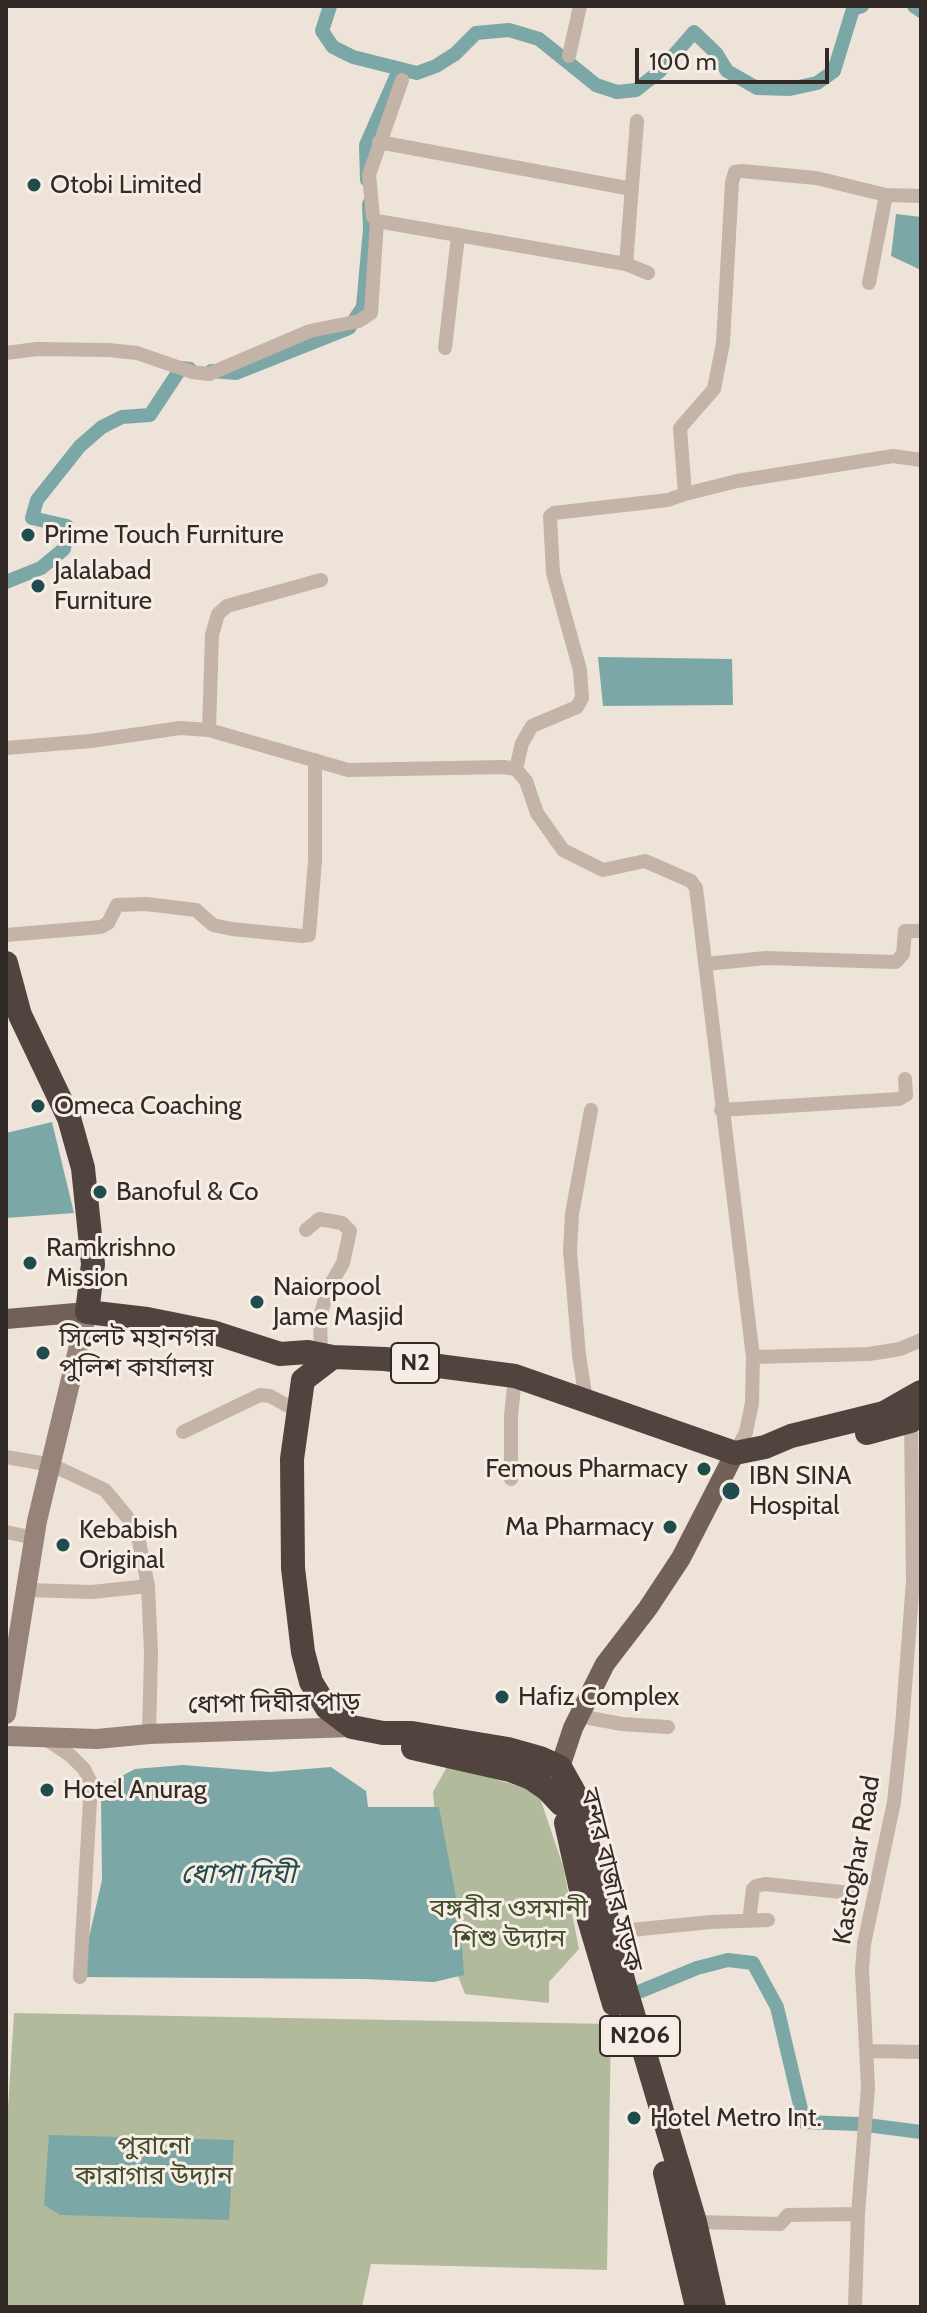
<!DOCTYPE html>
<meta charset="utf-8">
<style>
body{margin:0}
#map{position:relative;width:927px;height:2313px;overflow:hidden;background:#eee3d9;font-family:Cabin,sans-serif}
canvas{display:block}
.frame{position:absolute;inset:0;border:8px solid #312a27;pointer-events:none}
.scale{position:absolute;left:635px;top:48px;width:194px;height:36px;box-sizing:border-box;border:4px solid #312a27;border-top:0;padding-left:10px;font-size:24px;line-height:28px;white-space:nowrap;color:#312a27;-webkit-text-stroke:6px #f6eee5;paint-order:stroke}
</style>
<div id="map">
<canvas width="927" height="2313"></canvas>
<div class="frame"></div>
<div class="scale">100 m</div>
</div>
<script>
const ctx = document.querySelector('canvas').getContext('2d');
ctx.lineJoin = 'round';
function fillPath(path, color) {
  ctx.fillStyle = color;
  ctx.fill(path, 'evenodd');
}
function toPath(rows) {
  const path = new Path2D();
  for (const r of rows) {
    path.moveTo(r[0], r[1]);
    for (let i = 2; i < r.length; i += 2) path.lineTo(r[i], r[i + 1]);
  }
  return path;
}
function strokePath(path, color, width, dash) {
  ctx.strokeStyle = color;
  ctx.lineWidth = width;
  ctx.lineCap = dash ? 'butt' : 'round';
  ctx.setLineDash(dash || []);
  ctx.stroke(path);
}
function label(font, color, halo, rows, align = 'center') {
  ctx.font = font + ' Cabin,"Noto Sans Bengali",sans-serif';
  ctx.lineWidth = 6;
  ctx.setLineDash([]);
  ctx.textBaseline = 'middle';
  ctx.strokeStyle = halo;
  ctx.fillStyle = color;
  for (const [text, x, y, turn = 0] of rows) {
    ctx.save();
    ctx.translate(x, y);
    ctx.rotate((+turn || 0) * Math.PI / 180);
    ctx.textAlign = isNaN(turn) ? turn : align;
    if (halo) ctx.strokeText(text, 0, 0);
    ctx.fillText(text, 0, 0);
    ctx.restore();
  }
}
fillPath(toPath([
 [448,1765,538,1792,563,1866,579,1949,549,1982,549,2003,465,1994,446,1946,433,1792],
 [14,2013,611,2024,607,2270,371,2264,362,2307,6,2307,6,2140]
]), '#b1bb9b');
fillPath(toPath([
 [896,214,921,217,921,270,891,256],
 [598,657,732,659,733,705,603,706],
 [52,1122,74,1213,6,1218,6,1133],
 [183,1765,270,1772,331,1767,366,1791,368,1807,439,1807,460,1919,464,1975,434,1982,364,1979,80,1977,102,1880,101,1797,116,1779,135,1769],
 [49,2135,234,2140,229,2220,60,2215,44,2205]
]), '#7ca7a7');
strokePath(toPath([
 [330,6,322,31,333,47,353,57,417,73,436,66,455,54,476,33,509,30,539,39,596,85,617,92,636,90,660,71,694,32,716,53,727,71,757,88,790,89,817,83,834,71,853,9,862,6],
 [914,6,921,11],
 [367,180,366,145,399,70],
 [211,371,236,373,349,328,363,307,370,229,369,204],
 [6,582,41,568,64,549,67,526,32,518,37,500,80,446,102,427,122,417,150,415,181,368,190,369],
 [641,1991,697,1968,728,1960,753,1963,777,2007,804,2122,859,2124,921,2132]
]), '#7ca7a7', 14);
strokePath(toPath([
 [569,56,580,6],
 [402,80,369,175,373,217,377,221,626,264,648,273],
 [379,142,632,189],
 [626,264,637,121],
 [869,283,886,195],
 [445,348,458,236],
 [6,353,37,349,109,350,137,353,192,372,209,374,310,331,359,321,371,313,377,221],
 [685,494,737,481,893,456,921,460],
 [209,730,212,635,218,614,227,606,321,580],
 [6,748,91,741,180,728,209,730,348,770,504,767,516,769,526,781,537,813,563,850,603,870,645,861,691,881,696,888,753,1357,752,1403,746,1432,735,1453],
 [516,769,522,743,532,726,577,707,582,698,580,670,553,573,550,516,554,513,668,500,685,494,680,428,714,389,723,343,732,182,735,172,742,171,816,178,886,195,921,196],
 [6,935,101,927,108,923,117,905,146,904,196,910,213,925,232,929,302,936,309,935,315,861,315,760],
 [705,964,766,958,896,962,903,954,905,931,921,931],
 [721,1110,899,1099,906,1095,905,1079],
 [306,1230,319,1219,342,1223,350,1231,343,1263,327,1291,320,1318,321,1355],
 [753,1357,869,1354,900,1349,921,1340],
 [586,1400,579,1355,570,1251,572,1214,591,1110],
 [183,1432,260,1395,270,1396,297,1411],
 [6,1457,52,1465,105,1490,128,1518,138,1536,148,1586,151,1653,149,1734],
 [511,1479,511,1416,515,1376],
 [6,1532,35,1538],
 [26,1590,92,1592,148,1586],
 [579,1716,622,1724,668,1727],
 [46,1739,71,1756,84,1769,91,1783,80,1977],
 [749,1921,753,1889,756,1886,765,1884,851,1893],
 [611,1932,711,1922,768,1920],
 [868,2051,921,2052],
 [695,2222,780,2224,788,2215,858,2214],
 [855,2307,858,2214,868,2087,862,1970,864,1944,894,1802,902,1726,913,1581,911,1421]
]), '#c4b3a7', 14);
strokePath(toPath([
 [6,1714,37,1521,87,1312],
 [6,1736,97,1739,149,1734,352,1727]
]), '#978379', 20);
strokePath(toPath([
 [6,1319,87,1312],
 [548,1775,560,1767,573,1728,605,1664,648,1608,681,1558,735,1453]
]), '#726159', 20);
strokePath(toPath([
 [6,963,20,1015,69,1118,83,1168,93,1264,87,1312,147,1319,212,1332,280,1354,308,1352,333,1357,385,1359,515,1376,735,1453,765,1447,791,1436,884,1413,921,1392],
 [333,1357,303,1380,292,1459,293,1568,303,1652,311,1682,327,1708,352,1727,383,1733,412,1733,508,1749,540,1758,560,1767],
 [867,1433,911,1421,921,1414],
 [413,1748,510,1770,531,1778,547,1789,561,1804],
 [560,1767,574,1792,625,1987,695,2222,714,2307],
 [566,1823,583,1899,614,2004],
 [665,2173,697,2307]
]), '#51443f', 24);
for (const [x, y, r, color] of [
 [34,185,8,"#214c4e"],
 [28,535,8,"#214c4e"],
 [38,586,8,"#214c4e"],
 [38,1106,8,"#214c4e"],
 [100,1192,8,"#214c4e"],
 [30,1263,8,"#214c4e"],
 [257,1302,8,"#214c4e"],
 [43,1353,8,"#214c4e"],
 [704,1469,8,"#214c4e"],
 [731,1491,10,"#214c4e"],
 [670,1527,8,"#214c4e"],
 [63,1545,8,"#214c4e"],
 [502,1697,8,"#214c4e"],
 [47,1790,8,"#214c4e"],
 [634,2118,8,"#214c4e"]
]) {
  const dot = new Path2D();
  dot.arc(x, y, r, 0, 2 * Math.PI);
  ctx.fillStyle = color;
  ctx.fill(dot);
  strokePath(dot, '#f6eee5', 3);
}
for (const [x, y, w] of [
 [415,1363,48],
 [640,2036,80]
]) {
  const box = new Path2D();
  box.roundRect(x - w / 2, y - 20, w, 40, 6);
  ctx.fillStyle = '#f6eee5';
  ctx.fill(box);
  strokePath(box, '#312a27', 2);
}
label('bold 24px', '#312a27', null, [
 ["N2",415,1363],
 ["N206",640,2036]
]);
label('26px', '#312a27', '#f6eee5', [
 ["Otobi Limited",50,185],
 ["Prime Touch Furniture",44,535],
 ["Jalalabad",54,571],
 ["Furniture",54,601],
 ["Omeca Coaching",54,1106],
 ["Banoful & Co",116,1192],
 ["Ramkrishno",46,1248],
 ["Mission",46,1278],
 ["Naiorpool",273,1287],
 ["Jame Masjid",273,1317],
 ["সিলেট মহানগর",59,1338],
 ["পুলিশ কার্যালয়",59,1368],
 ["Femous Pharmacy",688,1469,"right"],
 ["IBN SINA",749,1476],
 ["Hospital",749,1506],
 ["Ma Pharmacy",654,1527,"right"],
 ["Kebabish",79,1530],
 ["Original",79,1560],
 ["Hafiz Complex",518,1697],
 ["Hotel Anurag",63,1790],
 ["Hotel Metro Int.",650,2118]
], 'left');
label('26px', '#312a27', '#f6eee5', [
 ["ধোপা দিঘীর পাড়",274,1704,-1],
 ["Kastoghar Road",857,1860,-80],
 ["বন্দর বাজার সড়ক",611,1880,76]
]);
label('26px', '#424d2d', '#f6eee5', [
 ["বঙ্গবীর ওসমানী",509,1909],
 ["শিশু উদ্যান",509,1939],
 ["পুরানো",154,2146],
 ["কারাগার উদ্যান",154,2176]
]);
label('italic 28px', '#214c4e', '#f6eee5', [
 ["ধোপা দিঘী",238,1875]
]);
</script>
